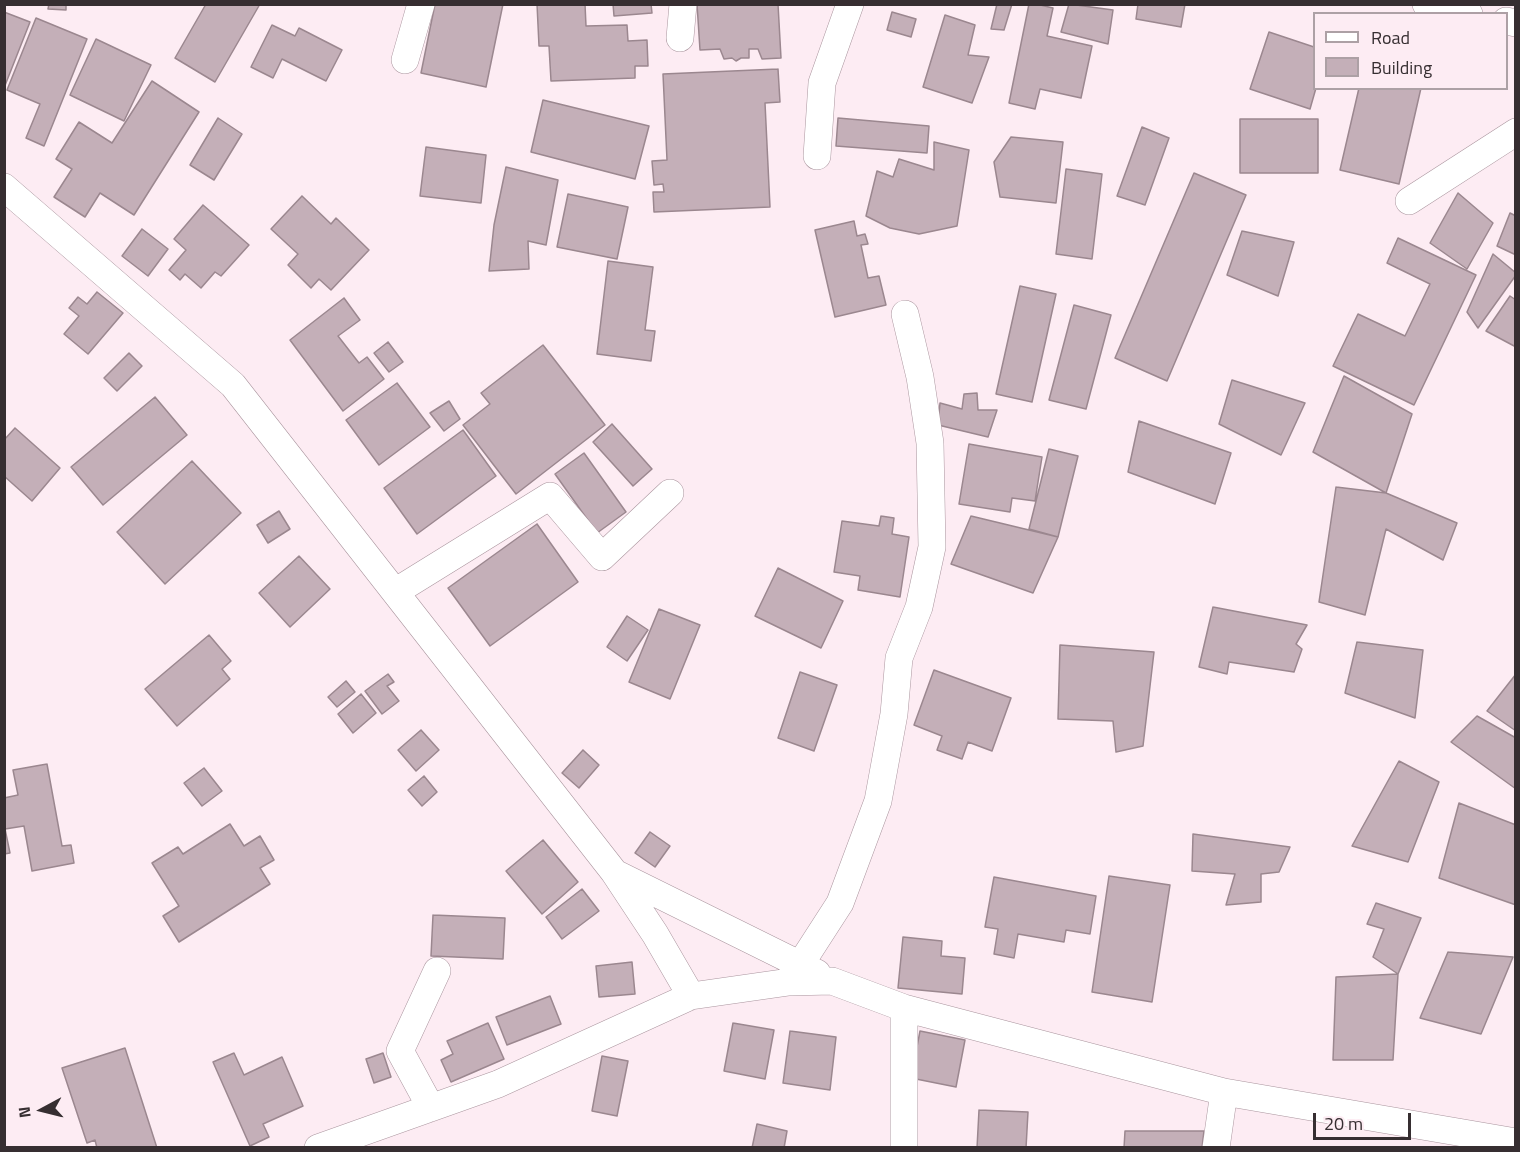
<!DOCTYPE html>
<style>
body{margin:0}
#map{position:relative;width:1520px;height:1152px;overflow:hidden;background:#fdecf3;font-family:"Titillium Web",sans-serif}
canvas{display:block}
.frame{position:absolute;inset:0;border:6px solid #362e31;pointer-events:none}
.legend{position:absolute;left:1313px;top:12px;width:195px;height:78px;box-sizing:border-box;background:#fdecf3;border:2px solid #ada0a5;margin:0;padding:8px 10px;list-style:none;font-size:18px;color:#362e31}
.legend li{display:flex;align-items:center;gap:12px;height:30px}
.legend b{width:30px;border:2px solid #ada0a5}
.north{position:absolute;left:12px;top:1080px;width:60px;height:60px;-webkit-text-stroke:4px #fdecf3;paint-order:stroke;rotate:263deg;font-size:16px;font-weight:700;line-height:24px;text-align:center;color:#362e31}
.north::after{content:'';display:block;margin:auto;width:21px;height:27px;background:#362e31;clip-path:polygon(50% 0,100% 100%,50% 72%,0 100%)}
.scale{position:absolute;left:1313px;top:1113px;width:98px;height:27px;box-sizing:border-box;border:3px solid #362e31;border-top:0;padding-left:8px;font-size:18px;line-height:21px;white-space:nowrap;color:#362e31;-webkit-text-stroke:4px #fdecf3;paint-order:stroke}
</style>
<div id="map">
<canvas width="1520" height="1152"></canvas>
<div class="frame"></div>
<ul class="legend">
<li><b style="height:8px;background:#fff"></b>Road</li>
<li><b style="height:16px;background:#c4afb8"></b>Building</li>
</ul>
<div class="north">N</div>
<div class="scale">20 m</div>
</div>
<script>
const ctx = document.querySelector('canvas').getContext('2d');
ctx.lineJoin = 'round';
function fillPath(path, color) {
  ctx.fillStyle = color;
  ctx.fill(path, 'evenodd');
}
function toPath(rows) {
  const path = new Path2D();
  for (const r of rows) {
    path.moveTo(r[0], r[1]);
    for (let i = 2; i < r.length; i += 2) path.lineTo(r[i], r[i + 1]);
  }
  return path;
}
function strokePath(path, color, width, dash) {
  ctx.strokeStyle = color;
  ctx.lineWidth = width;
  ctx.lineCap = dash ? 'butt' : 'round';
  ctx.setLineDash(dash || []);
  ctx.stroke(path);
}
const building = toPath([
 [49,4,66,4,66,10,48,9,49,4],
 [206,4,260,4,215,82,175,58,206,4],
 [435,4,503,4,486,87,421,73,435,4],
 [537,4,585,4,586,26,627,25,628,41,647,40,648,66,635,66,635,78,551,81,549,46,539,46,537,4],
 [613,4,651,4,652,13,614,16,613,4],
 [697,4,778,4,781,58,762,59,758,49,749,49,749,58,741,58,736,61,732,58,724,59,720,49,700,50,697,4],
 [997,4,1012,4,1004,30,991,29,997,4],
 [1029,4,1036,4,1053,8,1047,36,1092,46,1081,98,1040,89,1035,109,1009,103,1029,4],
 [1069,4,1113,10,1108,44,1061,32,1069,4],
 [1138,4,1185,4,1181,27,1136,19,1138,4],
 [4,12,30,22,4,88,4,12],
 [892,12,916,19,911,37,887,30,892,12],
 [945,15,975,25,968,55,989,57,972,103,923,87,945,15],
 [36,18,87,39,44,146,26,138,40,104,7,90,36,18],
 [272,25,295,36,299,28,342,50,326,81,282,59,273,78,251,67,272,25],
 [1269,32,1314,47,1314,88,1316,88,1310,109,1250,89,1269,32],
 [96,39,151,65,124,121,70,95,96,39],
 [778,69,780,102,765,103,770,207,654,212,653,192,664,192,663,184,654,185,652,161,667,160,663,74,778,69],
 [152,81,199,112,134,215,100,193,85,217,54,197,72,169,56,159,79,122,112,143,152,81],
 [1359,88,1421,88,1399,184,1340,170,1359,88],
 [543,100,649,126,635,179,531,152,543,100],
 [218,118,242,134,214,180,190,165,218,118],
 [838,118,929,126,927,153,836,146,838,118],
 [1240,119,1318,119,1318,173,1240,173,1240,119],
 [1142,127,1169,138,1145,205,1117,196,1142,127],
 [1011,137,1063,142,1056,203,1000,197,994,162,1011,137],
 [934,142,969,150,957,226,919,234,890,228,866,216,877,171,893,177,899,159,934,170,934,142],
 [426,147,486,155,481,203,420,196,426,147],
 [506,167,558,180,546,245,528,241,529,269,489,271,494,225,506,167],
 [1066,169,1102,174,1092,259,1056,254,1066,169],
 [1194,173,1246,195,1167,381,1115,358,1194,173],
 [1458,193,1493,223,1467,269,1430,243,1458,193],
 [568,194,628,207,617,259,557,247,568,194],
 [302,196,331,224,336,218,369,250,331,290,319,279,311,288,288,265,298,254,271,229,302,196],
 [203,205,249,245,221,276,215,272,201,288,185,274,180,280,169,270,186,250,174,239,203,205],
 [1510,213,1516,216,1516,255,1497,246,1510,213],
 [854,221,857,236,865,234,868,244,861,245,868,278,879,276,886,305,835,317,815,230,854,221],
 [142,229,168,249,148,276,122,256,142,229],
 [1242,231,1294,242,1278,296,1227,275,1242,231],
 [1398,238,1476,275,1414,405,1333,366,1358,314,1405,336,1430,284,1387,263,1398,238],
 [1493,254,1516,273,1516,275,1478,328,1467,312,1493,254],
 [608,261,653,267,645,330,655,331,651,361,597,354,608,261],
 [1020,286,1056,294,1032,402,996,394,1020,286],
 [97,292,123,313,88,354,64,334,79,316,69,308,78,297,87,304,97,292],
 [1510,296,1516,300,1516,347,1486,331,1510,296],
 [344,298,360,320,338,336,359,363,367,357,384,379,343,411,290,340,344,298],
 [1074,305,1111,315,1086,409,1049,400,1074,305],
 [388,342,403,362,389,372,374,353,388,342],
 [543,345,605,425,516,494,463,425,490,404,481,393,543,345],
 [129,353,142,366,117,391,104,378,129,353],
 [1344,376,1412,414,1386,493,1313,452,1344,376],
 [1232,380,1305,403,1281,455,1219,424,1232,380],
 [397,383,430,427,379,465,346,420,397,383],
 [977,393,978,410,997,410,988,437,938,425,940,403,962,409,964,394,977,393],
 [155,397,187,435,103,505,71,467,155,397],
 [449,401,460,419,444,431,430,413,449,401],
 [1139,421,1231,453,1215,504,1128,472,1139,421],
 [612,424,652,469,633,486,593,442,612,424],
 [15,428,60,468,32,501,4,476,4,440,15,428],
 [463,430,496,476,417,534,384,488,463,430],
 [969,444,1042,457,1035,501,1012,498,1010,512,959,504,969,444],
 [1049,449,1078,456,1058,537,1029,529,1049,449],
 [584,453,626,512,597,533,555,474,584,453],
 [192,461,241,513,165,584,117,532,192,461],
 [1336,487,1386,493,1457,523,1443,560,1386,529,1365,615,1319,602,1336,487],
 [279,511,290,529,268,543,257,525,279,511],
 [881,516,894,518,892,534,909,537,900,597,858,590,860,576,834,572,842,521,879,526,881,516],
 [971,516,1058,537,1033,593,951,564,971,516],
 [537,524,578,582,490,646,448,588,537,524],
 [299,556,330,589,290,627,259,593,299,556],
 [778,568,843,601,821,648,755,616,778,568],
 [1213,607,1307,625,1296,644,1302,649,1294,672,1229,662,1227,674,1199,667,1213,607],
 [659,609,700,625,670,699,629,682,659,609],
 [627,616,648,630,627,661,607,647,627,616],
 [209,635,231,661,222,669,230,679,177,726,145,689,209,635],
 [1357,642,1423,650,1415,718,1345,693,1357,642],
 [1060,645,1154,652,1143,746,1116,752,1113,721,1058,719,1060,645],
 [934,670,1011,698,992,751,968,742,962,759,937,750,942,736,914,725,934,670],
 [800,672,837,685,814,751,778,738,800,672],
 [388,674,394,682,387,686,399,701,382,714,365,691,388,674],
 [1516,674,1516,731,1487,711,1516,674],
 [346,681,355,692,337,707,328,697,346,681],
 [361,694,376,713,353,733,338,714,361,694],
 [1477,716,1516,738,1516,789,1451,742,1477,716],
 [421,730,439,750,416,771,398,750,421,730],
 [583,750,599,765,579,788,562,773,583,750],
 [1399,761,1439,782,1408,862,1352,846,1399,761],
 [47,764,62,846,71,845,74,863,32,871,24,826,5,829,10,853,4,854,4,798,18,795,13,770,47,764],
 [204,768,222,791,202,806,184,783,204,768],
 [424,776,437,792,422,806,408,790,424,776],
 [1459,803,1516,825,1516,905,1439,878,1459,803],
 [230,824,244,846,260,836,274,860,260,868,270,884,179,942,163,916,179,906,152,863,178,847,183,854,230,824],
 [650,832,670,846,655,867,635,853,650,832],
 [1193,834,1290,847,1279,872,1261,874,1261,902,1226,905,1235,874,1192,871,1193,834],
 [543,840,578,882,542,914,506,871,543,840],
 [1109,876,1170,885,1152,1002,1092,992,1109,876],
 [994,877,1096,896,1090,934,1066,930,1064,942,1018,934,1014,958,994,954,998,929,985,927,994,877],
 [582,889,599,911,562,939,546,917,582,889],
 [1376,903,1421,918,1398,974,1373,957,1384,929,1367,924,1376,903],
 [433,915,505,918,503,959,431,956,433,915],
 [903,937,942,941,941,956,965,958,962,994,898,988,903,937],
 [1448,952,1513,957,1481,1034,1420,1018,1448,952],
 [632,962,635,994,599,997,596,966,632,962],
 [1398,974,1393,1060,1333,1060,1336,977,1398,974],
 [550,996,561,1024,507,1045,496,1017,550,996],
 [488,1023,504,1059,451,1082,441,1060,453,1054,447,1041,488,1023],
 [733,1023,774,1030,765,1079,724,1071,733,1023],
 [790,1031,836,1037,830,1090,783,1083,790,1031],
 [920,1031,965,1040,956,1087,911,1078,920,1031],
 [125,1048,157,1148,97,1148,95,1140,87,1143,62,1068,125,1048],
 [234,1053,244,1075,282,1057,303,1106,263,1124,269,1137,250,1146,213,1062,234,1053],
 [383,1053,391,1077,374,1083,366,1059,383,1053],
 [602,1056,628,1061,617,1116,592,1111,602,1056],
 [979,1110,1028,1112,1026,1148,977,1148,979,1110],
 [757,1124,787,1131,784,1148,752,1148,757,1124],
 [1125,1131,1204,1131,1202,1148,1124,1148,1125,1131]
]);
fillPath(building, '#c4afb8');
strokePath(building, '#9b878f', 1.5);
const street = toPath([
 [1426,4,1469,14],
 [1506,21,1516,23],
 [680,38,683,4],
 [405,60,421,4],
 [817,156,822,83,850,4],
 [4,187,233,385,614,872,655,934,691,996],
 [1409,201,1516,132],
 [395,592,550,496,602,557,670,493],
 [615,873,817,973],
 [800,965,840,903,878,801,894,714,899,658,919,607,932,547,930,443,920,377,905,314],
 [904,1008,904,1148],
 [431,1108,400,1051,437,971],
 [318,1148,498,1084,691,996,789,982,832,981,904,1008,1224,1092,1516,1142],
 [1216,1148,1224,1092]
]);
strokePath(street, '#aa959e', 28);
strokePath(street, '#fff', 27);
</script>
